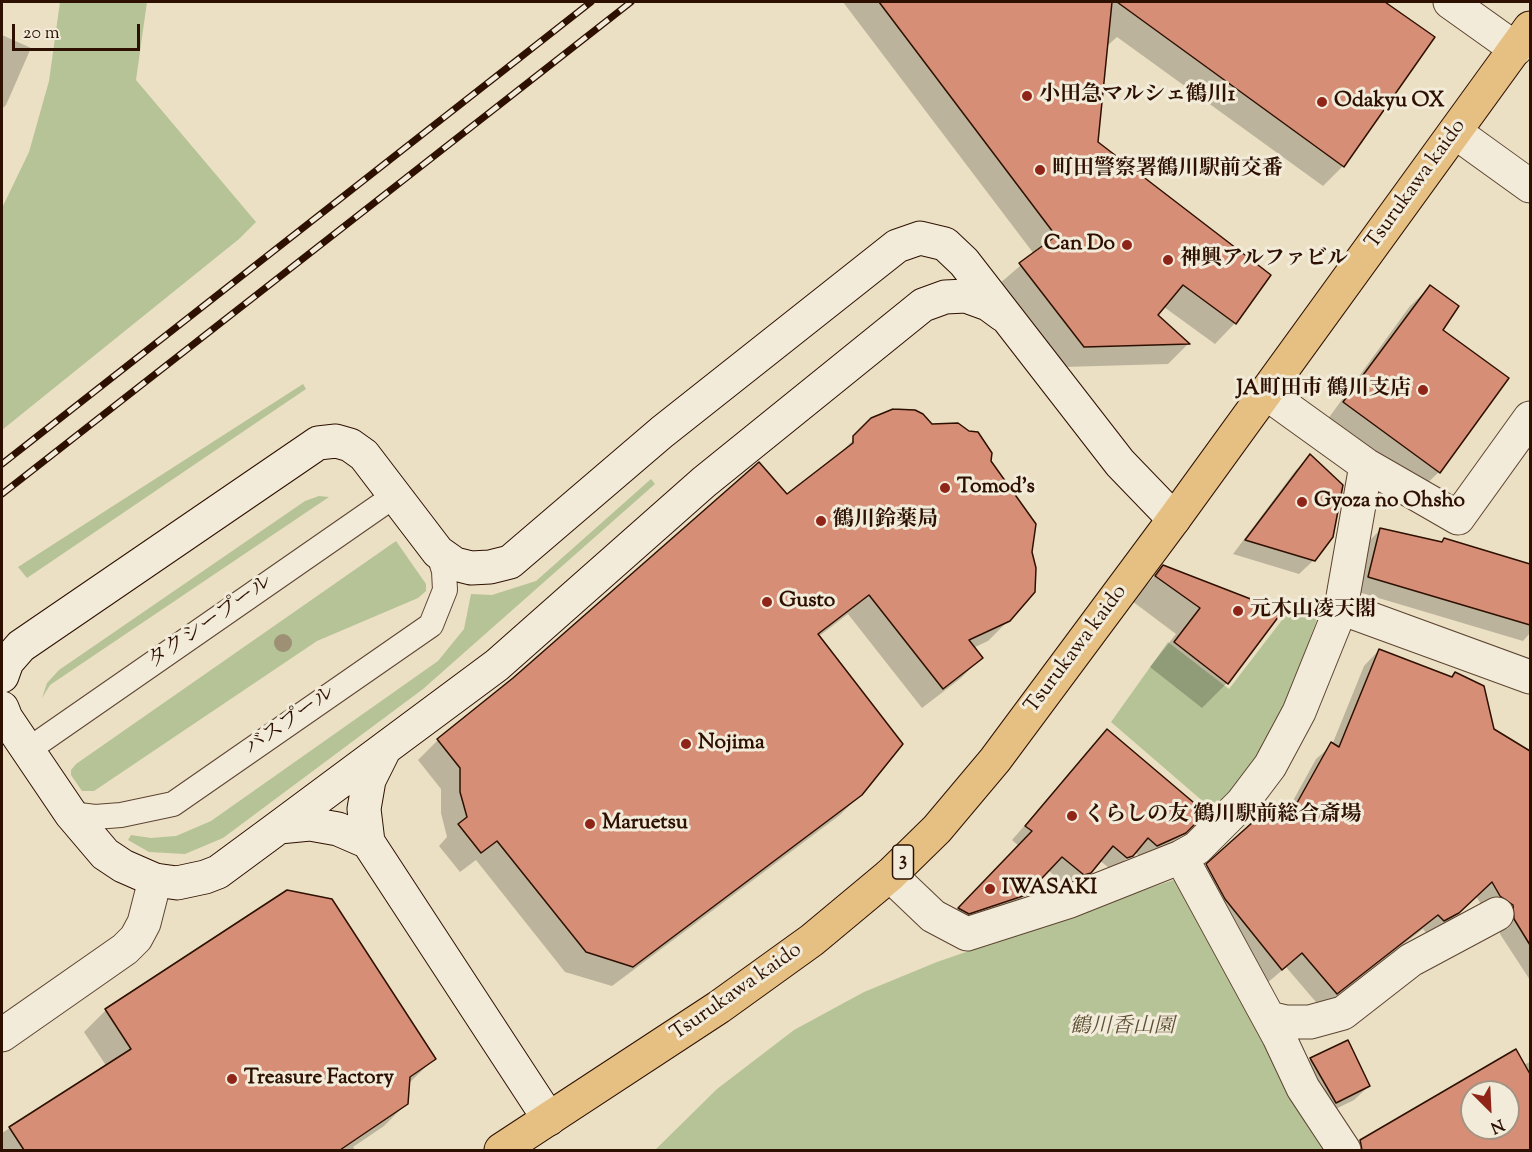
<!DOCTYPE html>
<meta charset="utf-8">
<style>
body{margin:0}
#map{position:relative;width:1532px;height:1152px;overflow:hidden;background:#ebe0c4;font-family:"Sorts Mill Goudy",serif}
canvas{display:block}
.frame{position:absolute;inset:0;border:3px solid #2e1000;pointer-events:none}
.north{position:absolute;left:1460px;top:1080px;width:60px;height:60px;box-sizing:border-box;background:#f2ebd9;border:2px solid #a49382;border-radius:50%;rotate:156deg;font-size:16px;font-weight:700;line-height:24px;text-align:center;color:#2e1000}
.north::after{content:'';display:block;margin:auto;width:21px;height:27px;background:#8f2418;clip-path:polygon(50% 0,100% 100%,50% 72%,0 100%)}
.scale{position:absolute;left:12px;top:24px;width:128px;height:27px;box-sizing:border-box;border:3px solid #2e1000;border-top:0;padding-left:8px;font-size:18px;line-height:21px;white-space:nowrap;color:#2e1000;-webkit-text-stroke:4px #f2ebd9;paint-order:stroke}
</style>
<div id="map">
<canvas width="1532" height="1152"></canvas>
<div class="frame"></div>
<div class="north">N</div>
<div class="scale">20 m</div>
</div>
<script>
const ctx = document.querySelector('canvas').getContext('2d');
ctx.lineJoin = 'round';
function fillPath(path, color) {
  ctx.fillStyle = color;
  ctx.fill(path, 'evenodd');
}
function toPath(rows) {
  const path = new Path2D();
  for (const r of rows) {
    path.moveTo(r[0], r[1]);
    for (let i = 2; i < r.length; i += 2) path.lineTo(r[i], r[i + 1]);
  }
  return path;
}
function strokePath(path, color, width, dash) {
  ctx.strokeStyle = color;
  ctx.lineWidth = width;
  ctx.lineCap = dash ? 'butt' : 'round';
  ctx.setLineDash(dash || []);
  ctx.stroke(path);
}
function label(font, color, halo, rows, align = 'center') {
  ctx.font = font + ' "Sorts Mill Goudy","Noto Serif JP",serif';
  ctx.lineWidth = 6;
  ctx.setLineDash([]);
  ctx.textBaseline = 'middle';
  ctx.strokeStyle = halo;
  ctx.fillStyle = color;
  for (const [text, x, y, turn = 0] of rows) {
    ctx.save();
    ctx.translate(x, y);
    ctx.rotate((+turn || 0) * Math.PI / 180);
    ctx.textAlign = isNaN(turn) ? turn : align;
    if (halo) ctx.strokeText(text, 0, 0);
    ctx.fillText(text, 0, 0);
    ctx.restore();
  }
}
fillPath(toPath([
 [60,2,147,2,136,80,256,222,239,239,2,430,2,208,29,152,49,81],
 [303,384,306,389,27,578,18,567],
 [651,479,655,484,423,689,223,838,185,854,149,852,128,840,131,835,151,838,176,836,211,821,438,661,464,629,471,594,492,595,536,581],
 [319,496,329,497,50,685,42,698,47,683,59,670,305,501],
 [396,541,426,584,426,591,418,598,317,641,94,791,82,791,71,775,71,770,76,764],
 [1302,594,1311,601,1326,595,1286,703,1258,755,1231,792,1213,810,1111,722,1168,642,1229,689],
 [1179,878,1332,1150,655,1150,717,1089,794,1030,864,992,937,962]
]), '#b5c396');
fillPath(toPath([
 [843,2,1383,2,1432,38,1343,166,1323,186,1117,37,1106,47,1097,143,1235,323,1215,344,1164,307,1156,316,1188,344,1168,364,1063,367,999,284,1034,254],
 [2,35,31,48,6,105,2,109],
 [1430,287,1441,330,1439,472,1419,491,1325,423,1410,306],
 [872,420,931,426,989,461,1009,620,988,641,973,648,981,658,961,678,922,708,848,614,818,637,861,794,840,815,612,986,565,972,476,860,460,872,439,846,447,837,441,813,441,789,418,760,438,740,787,496,834,460],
 [1310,456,1314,560,1299,574,1233,554,1296,470],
 [1380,530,1441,543,1444,539,1530,565,1530,633,1523,641,1355,591,1366,544],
 [1164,566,1260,604,1227,683,1202,708,1150,667,1176,634,1132,601],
 [1379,650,1451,678,1455,673,1492,729,1530,753,1530,980,1500,934,1499,920,1485,911,1476,896,1442,928,1428,935,1423,929,1321,1008,1286,967,1266,984,1192,881,1207,865,1284,817,1316,759,1332,745,1364,666],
 [1107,731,1203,813,1170,847,1143,859,1134,852,1113,871,1099,860,1075,886,1069,889,1048,870,1011,909,945,923,1019,846,1012,840],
 [106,1010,434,1059,408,1084,406,1104,384,1126,353,1147,355,1150,2,1150,2,1133,107,1067,84,1032],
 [1347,1042,1369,1086,1354,1100,1321,1116,1296,1074,1311,1059],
 [1530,1062,1530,1147,1525,1150,1354,1150,1368,1136],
 [1472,1092,1508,1092,1508,1128,1472,1128]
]), '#0003');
const building = toPath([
 [879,2,1112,2,1098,142,1271,275,1236,324,1183,285,1158,315,1190,344,1084,347,1019,263,1056,236,879,2],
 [1117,2,1385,2,1435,37,1344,167,1117,2],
 [1430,285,1459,306,1443,330,1509,378,1440,473,1343,402,1430,285],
 [893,409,915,410,923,414,932,424,958,423,969,431,978,432,992,453,991,461,1036,524,1032,552,1036,568,1035,592,1010,621,969,640,983,658,943,689,869,595,818,634,903,744,862,795,633,967,586,952,497,841,481,853,458,824,467,817,460,792,460,768,437,739,513,678,759,462,787,494,853,443,853,436,871,418,893,409],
 [1310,454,1343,485,1333,537,1315,561,1245,540,1310,454],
 [1380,528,1442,542,1444,538,1530,564,1530,625,1368,577,1380,528],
 [1163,565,1261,603,1279,616,1228,684,1174,642,1200,608,1155,576,1163,565],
 [1379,649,1452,677,1455,672,1484,686,1494,729,1530,751,1530,945,1514,919,1513,905,1500,896,1492,882,1459,913,1444,921,1438,915,1337,994,1302,953,1282,970,1225,899,1206,864,1273,804,1288,819,1331,742,1339,747,1379,649],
 [1107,729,1206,813,1186,833,1157,846,1148,838,1133,856,1127,858,1113,846,1091,873,1084,875,1062,857,1026,895,969,914,958,908,1032,831,1025,826,1107,729],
 [287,890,332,899,436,1059,410,1077,408,1104,340,1150,24,1150,9,1127,131,1049,105,1009,287,890],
 [1348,1040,1370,1086,1336,1103,1310,1058,1348,1040],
 [1516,1049,1530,1074,1530,1150,1362,1150,1360,1140,1516,1049],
 [1472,1092,1508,1092,1508,1128,1472,1128,1472,1092]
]);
fillPath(building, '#d78e77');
strokePath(building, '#2e1000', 1.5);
const lane = toPath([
 [28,750,394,496],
 [71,814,95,817,121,815,173,804,431,625,445,590,444,571,438,552]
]);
const street = toPath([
 [1450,2,1516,49],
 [1455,132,1530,186],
 [1266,393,1366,465,1458,518,1530,418],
 [1341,608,1530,677],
 [1181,857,1279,1037,1303,1088,1344,1150],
 [890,875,933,916,967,934,1070,901,1181,857,1197,848,1242,803,1270,766,1299,712,1341,608,1366,465],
 [1269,1018,1286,1022,1310,1022,1343,1013,1411,960,1497,914],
 [2,1035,125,949,136,938,144,923,155,880]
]);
const secondary = toPath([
 [2,676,7,662,21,646,318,443,336,441,350,445,364,455,438,552,455,564,471,568,490,567,510,562,662,432,897,246,920,238,945,244,964,262,1120,463,1174,519],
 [2,708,6,718,71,814,105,854,123,866,155,880,177,883,205,877,218,872,279,827,497,665,704,482,923,305,945,297,966,296,988,304,1003,315],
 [383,752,369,780,364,809,368,842,549,1119],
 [279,827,310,824,338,829,368,842]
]);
const primary = toPath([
 [501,1150,719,1007,812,940,890,875,937,829,995,760,1174,519,1530,28]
]);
strokePath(lane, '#5d4431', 26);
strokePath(street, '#5d4431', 35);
strokePath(secondary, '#2e1000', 35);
strokePath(primary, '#2e1000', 35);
strokePath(lane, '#f2ebd9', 24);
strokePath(street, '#f2ebd9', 33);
strokePath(secondary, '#f2ebd9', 33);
strokePath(primary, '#e6c082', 33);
const rail = toPath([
 [2,464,591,2],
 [2,494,631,2]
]);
strokePath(rail, '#2e1000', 7);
strokePath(rail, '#f2ebd9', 4.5, [14]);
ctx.fillStyle = '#9d9075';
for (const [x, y] of [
 [283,643]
]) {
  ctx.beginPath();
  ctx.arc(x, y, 9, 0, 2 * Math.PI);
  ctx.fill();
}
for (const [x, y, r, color] of [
 [1027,96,6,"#8f2418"],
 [1322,102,6,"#8f2418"],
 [1040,170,6,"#8f2418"],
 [1127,245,6,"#8f2418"],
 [1168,260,6,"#8f2418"],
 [1423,390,6,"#8f2418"],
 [945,488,6,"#8f2418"],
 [1302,502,6,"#8f2418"],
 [821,521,6,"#8f2418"],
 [767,602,6,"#8f2418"],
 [1238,611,6,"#8f2418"],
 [686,744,6,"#8f2418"],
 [1072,816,6,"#8f2418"],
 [590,824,6,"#8f2418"],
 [990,889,6,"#8f2418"],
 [232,1079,6,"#8f2418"]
]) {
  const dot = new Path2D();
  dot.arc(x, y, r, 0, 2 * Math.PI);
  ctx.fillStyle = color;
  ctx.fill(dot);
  strokePath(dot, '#f2ebd9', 2);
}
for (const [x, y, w] of [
 [903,862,21]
]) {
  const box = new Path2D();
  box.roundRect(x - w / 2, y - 17, w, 34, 4.5);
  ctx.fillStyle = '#f2ebd9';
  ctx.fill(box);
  strokePath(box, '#2e1000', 1.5);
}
label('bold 20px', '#2e1000', null, [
 ["3",903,862]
]);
label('bold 21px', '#2e1000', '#f2ebd9', [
 ["小田急マルシェ鶴川1",1039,96],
 ["Odakyu OX",1334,102],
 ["町田警察署鶴川駅前交番",1052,170],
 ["Can Do",1115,245,"right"],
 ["神興アルファビル",1180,260],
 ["JA町田市 鶴川支店",1411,390,"right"],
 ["Tomod's",957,488],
 ["Gyoza no Ohsho",1314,502],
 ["鶴川鈴薬局",833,521],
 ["Gusto",779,602],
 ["元木山凌天閣",1250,611],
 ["Nojima",698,744],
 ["くらしの友 鶴川駅前総合斎場",1084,816],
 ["Maruetsu",602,824],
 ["IWASAKI",1002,889],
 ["Treasure Factory",244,1079]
], 'left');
label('21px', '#2e1000', '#f2ebd9', [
 ["Tsurukawa kaido",1417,185,-54],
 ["タクシープール",211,623,-35],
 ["Tsurukawa kaido",1077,650,-53],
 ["バスプール",291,722,-35],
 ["Tsurukawa kaido",737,993,-35]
]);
label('italic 21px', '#5d4f34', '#f2ebd9', [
 ["鶴川香山園",1122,1028]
]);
</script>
